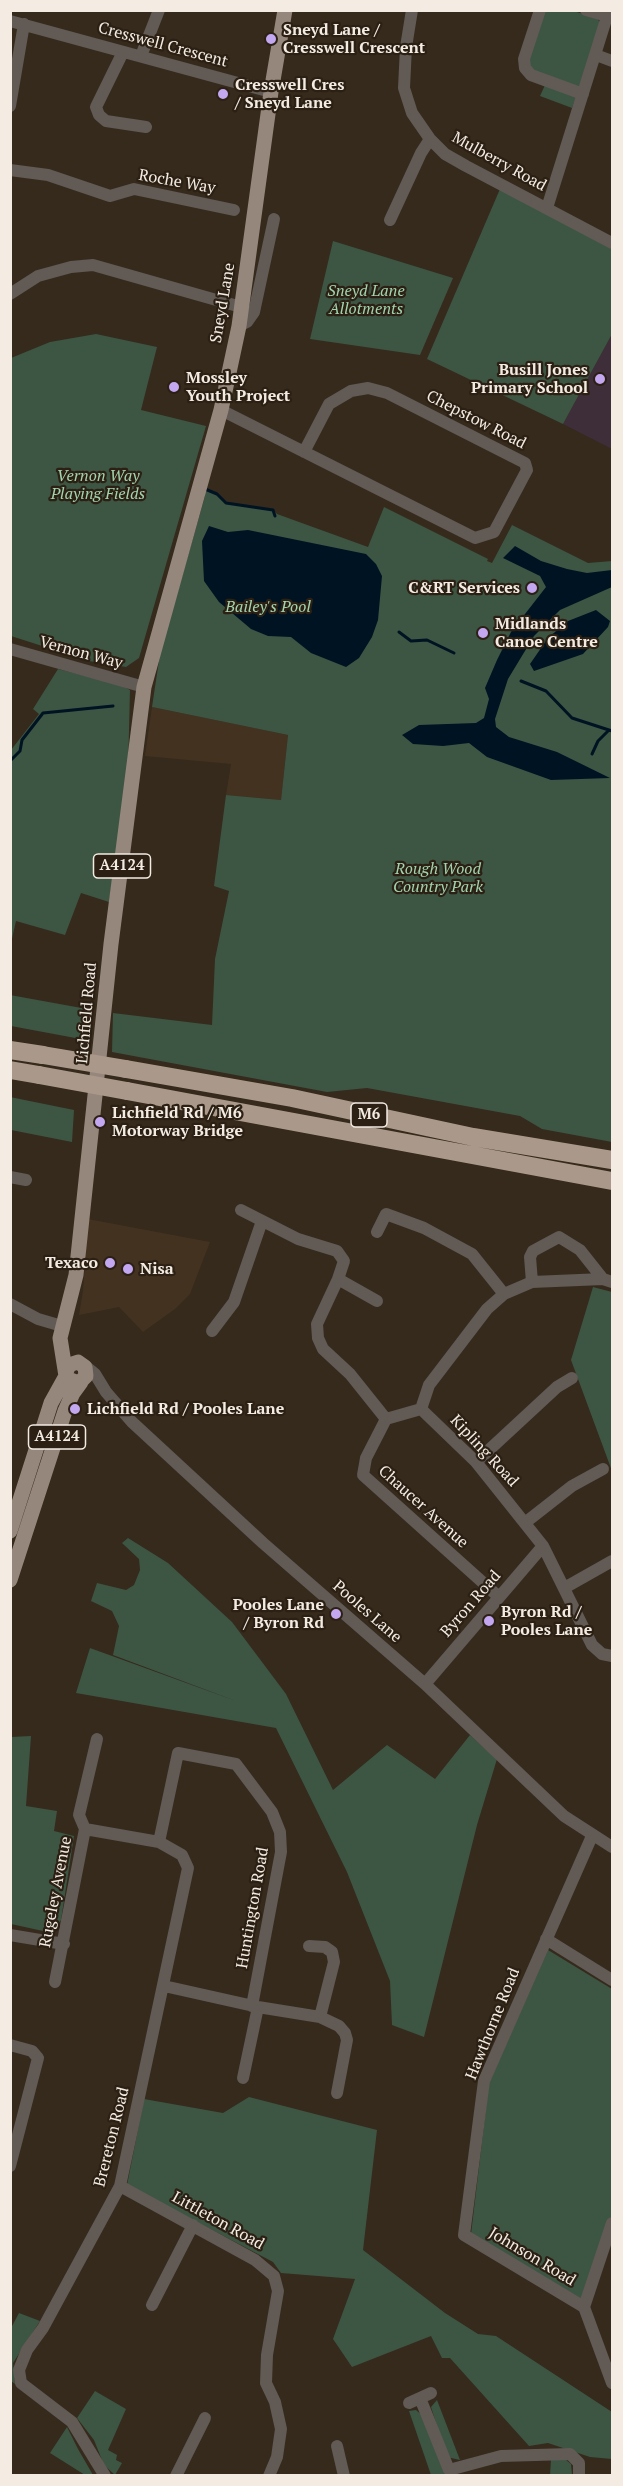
<!DOCTYPE html>
<style>
body{margin:0}
#map{position:relative;width:623px;height:2486px;overflow:hidden;background:#352a1c;font-family:"PT Serif",serif}
canvas{display:block}
.frame{position:absolute;inset:0;border:12px solid #f4ece3;pointer-events:none}
</style>
<div id="map">
<canvas width="623" height="2486"></canvas>
<div class="frame"></div>
</div>
<script>
const ctx = document.querySelector('canvas').getContext('2d');
ctx.lineJoin = 'round';
function fillPath(path, color) {
  ctx.fillStyle = color;
  ctx.fill(path, 'evenodd');
}
function toPath(rows) {
  const path = new Path2D();
  for (const r of rows) {
    path.moveTo(r[0], r[1]);
    for (let i = 2; i < r.length; i += 2) path.lineTo(r[i], r[i + 1]);
  }
  return path;
}
function strokePath(path, color, width, dash) {
  ctx.strokeStyle = color;
  ctx.lineWidth = width;
  ctx.lineCap = dash ? 'butt' : 'round';
  ctx.setLineDash(dash || []);
  ctx.stroke(path);
}
function label(font, color, halo, rows, align = 'center') {
  ctx.font = font + ' "PT Serif",serif';
  ctx.lineWidth = 4.5;
  ctx.setLineDash([]);
  ctx.textBaseline = 'middle';
  ctx.strokeStyle = halo;
  ctx.fillStyle = color;
  for (const [text, x, y, turn = 0] of rows) {
    ctx.save();
    ctx.translate(x, y);
    ctx.rotate((+turn || 0) * Math.PI / 180);
    ctx.textAlign = isNaN(turn) ? turn : align;
    if (halo) ctx.strokeText(text, 0, 0);
    ctx.fillText(text, 0, 0);
    ctx.restore();
  }
}
fillPath(toPath([
 [152,707,288,735,281,800,226,795,231,764,145,756],
 [88,1219,210,1242,190,1294,175,1309,143,1332,119,1307,79,1315,83,1291]
]), '#433220');
fillPath(toPath([
 [612,334,612,449,563,424]
]), '#3d2e3a');
fillPath(toPath([
 [545,11,573,11,598,18,600,25,581,85,576,87,531,70,529,60],
 [545,85,576,97,572,108,540,96],
 [500,189,612,249,612,334,563,424,427,359],
 [333,241,453,278,420,355,310,339],
 [96,334,157,347,141,410,206,426,139,658,126,667,89,661,11,636,11,358,50,342],
 [205,489,217,494,226,503,273,510,277,514,368,547,384,507,488,559,487,561,492,563,512,525,588,563,612,561,612,1142,542,1129,520,1116,367,1088,327,1092,112,1052,113,1013,212,1025,215,959,229,891,214,886,226,795,281,800,288,735,152,707,160,654,205,496],
 [58,669,121,685,130,690,128,772,109,902,81,893,65,935,16,921,11,943,11,750,39,714,33,709],
 [10,995,87,1009,86,1040,11,1026],
 [10,1097,74,1110,72,1142,11,1130],
 [593,1287,612,1292,612,1471,571,1360],
 [128,1538,168,1563,232,1622,286,1694,333,1790,387,1745,435,1779,470,1735,497,1759,477,1825,424,2037,392,2025,390,1981,347,1872,276,1728,76,1693,90,1648,236,1701,113,1655,119,1626,112,1611,91,1601,97,1583,126,1590,134,1585,140,1570,139,1559,122,1543],
 [31,1736,26,1806,57,1811,54,1831,74,1836,61,1920,52,1933,11,1924,11,1737],
 [548,1950,612,1989,612,2214,582,2299,471,2234,489,2083],
 [249,2097,377,2130,363,2250,445,2313,478,2334,496,2336,612,2412,612,2459,590,2457,548,2443,529,2446,450,2358,442,2358,431,2336,352,2367,333,2339,355,2279,281,2273,273,2262,127,2185,144,2099,223,2113],
 [19,2313,40,2321,13,2363,15,2384,11,2381,11,2328],
 [95,2391,126,2409,108,2450,117,2455,116,2460,122,2463,115,2475,104,2465,94,2440,77,2418],
 [437,2400,460,2460,447,2457,431,2407],
 [416,2410,423,2416,445,2475,431,2475,409,2411],
 [67,2427,78,2449,93,2475,85,2475,50,2453],
 [551,2459,566,2460,571,2464,572,2475,550,2476]
]), '#3d5543');
fillPath(toPath([
 [209,526,228,532,248,530,366,554,376,564,382,576,378,620,372,637,359,658,346,667,311,653,291,637,268,636,251,629,219,602,204,581,202,541],
 [515,546,541,561,567,569,587,573,612,570,612,587,560,610,534,636,508,679,495,719,496,727,509,737,557,752,610,778,551,780,487,757,469,743,443,746,413,744,402,735,419,725,476,723,484,718,489,699,485,688,497,660,511,632,546,587,540,576,503,558],
 [596,610,610,621,608,627,583,654,534,671,530,664,548,638,568,621]
]), '#001322');
strokePath(toPath([
 [205,489,217,494,226,503,273,510,275,516],
 [399,632,411,641,427,640,454,653],
 [521,681,546,691,572,718,612,731],
 [592,754,598,741,609,730],
 [10,761,20,751,22,740,43,713,113,706]
]), '#001322', 3);
strokePath(toPath([
 [412,10,406,47,404,88,412,113,430,139,445,154,466,166,612,243],
 [540,10,524,59,525,68,531,75,583,94],
 [586,10,607,16],
 [10,21,271,92],
 [123,52,96,107,99,115,106,121,146,127],
 [596,55,612,61],
 [141,56,159,10],
 [10,106,24,24],
 [10,170,48,175,110,196,134,189,234,210],
 [547,208,609,10],
 [390,220,421,153,430,139],
 [10,294,38,276,71,267,93,265,241,307],
 [239,326,247,322,254,312,274,219],
 [221,410,475,538,494,532,527,470,525,463,387,393,368,388,351,391,329,404,304,452],
 [10,649,144,687],
 [10,1177,26,1180],
 [241,1210,298,1239,337,1251,344,1261,338,1279,377,1301],
 [377,1232,386,1214,424,1228,472,1254,504,1294],
 [338,1279,317,1324,318,1338,323,1349,350,1374,386,1419,366,1458,363,1475,499,1597],
 [532,1282,530,1257,533,1251,559,1237,580,1250,603,1279],
 [10,1304,38,1319,62,1326],
 [212,1331,234,1302,262,1221],
 [84,1365,95,1374,106,1392,132,1422,263,1543,425,1684,564,1816,612,1847],
 [421,1409,429,1385,487,1309,504,1294,532,1282,603,1279,612,1282],
 [386,1419,421,1409,476,1462,543,1546,592,1645,602,1654,612,1656],
 [476,1462,557,1387,572,1378],
 [526,1522,572,1486,603,1469],
 [566,1587,612,1561],
 [425,1684,543,1546],
 [85,1829,159,1842,182,1855,188,1868,120,2186,43,2328,27,2350,19,2370,21,2383,72,2422,105,2476],
 [592,1836,484,2081,464,2235,584,2307,612,2223],
 [159,1842,178,1753,236,1764,272,1812,280,1832,281,1852,252,2006],
 [10,1935,64,1944],
 [546,1939,612,1980],
 [309,1946,325,1947,332,1952,334,1962,320,2017],
 [55,1982,85,1829,79,1815,97,1739],
 [164,1986,258,2007,320,2017,339,2026,345,2033,347,2040,337,2093],
 [10,2045,32,2051,38,2058,10,2166],
 [243,2078,258,2007],
 [120,2186,255,2260,274,2276,278,2291,267,2355,266,2383,275,2402,281,2429,277,2457,269,2476],
 [152,2305,193,2225],
 [584,2307,612,2383],
 [420,2398,449,2470,501,2456,570,2454,579,2463,579,2476],
 [409,2403,431,2393],
 [337,2446,344,2476],
 [176,2476,205,2418]
]), '#615a55', 12);
strokePath(toPath([
 [66,1372,69,1365,78,1362,85,1367,86,1376,79,1383,68,1379,66,1376,60,1338,76,1275,111,944,144,687,221,410,239,326,271,92,285,10],
 [10,1531,51,1403,66,1376],
 [10,1580,65,1411,73,1393,81,1382]
]), '#96877c', 15);
strokePath(toPath([
 [10,1050,43,1055],
 [126,1069,292,1098,473,1137,612,1160],
 [10,1070,39,1075],
 [127,1091,612,1181]
]), '#aa998b', 18);
strokePath(toPath([
 [43,1055,126,1069],
 [39,1075,127,1091]
]), '#aa998b', 18);
for (const [x, y, r, color] of [
 [271,39,6,"#c4a7f1"],
 [223,94,6,"#c4a7f1"],
 [600,379,6,"#c4a7f1"],
 [174,387,6,"#c4a7f1"],
 [532,588,6,"#c4a7f1"],
 [483,633,6,"#c4a7f1"],
 [100,1122,6,"#c4a7f1"],
 [110,1263,6,"#c4a7f1"],
 [128,1269,6,"#c4a7f1"],
 [75,1409,6,"#c4a7f1"],
 [336,1614,6,"#c4a7f1"],
 [489,1621,6,"#c4a7f1"]
]) {
  const dot = new Path2D();
  dot.arc(x, y, r, 0, 2 * Math.PI);
  ctx.fillStyle = color;
  ctx.fill(dot);
  strokePath(dot, '#2b2013', 2);
}
for (const [x, y, w] of [
 [122,866,57],
 [369,1115,36],
 [57,1437,57]
]) {
  const box = new Path2D();
  box.roundRect(x - w / 2, y - 12, w, 24, 4.5);
  ctx.fillStyle = '#2b2013';
  ctx.fill(box);
  strokePath(box, '#f4ece3', 1.5);
}
label('bold 15px', '#f4ece3', null, [
 ["A4124",122,866],
 ["M6",369,1115],
 ["A4124",57,1437]
]);
label('bold 16px', '#f4ece3', '#2b2013', [
 ["Sneyd Lane /",283,30],
 ["Cresswell Crescent",283,48],
 ["Cresswell Cres",235,85],
 ["/ Sneyd Lane",235,103],
 ["Busill Jones",588,370,"right"],
 ["Primary School",588,388,"right"],
 ["Mossley",186,378],
 ["Youth Project",186,396],
 ["C&RT Services",520,588,"right"],
 ["Midlands",495,624],
 ["Canoe Centre",495,642],
 ["Lichfield Rd / M6",112,1113],
 ["Motorway Bridge",112,1131],
 ["Texaco",98,1263,"right"],
 ["Nisa",140,1269],
 ["Lichfield Rd / Pooles Lane",87,1409],
 ["Pooles Lane",324,1605,"right"],
 ["/ Byron Rd",324,1623,"right"],
 ["Byron Rd /",501,1612],
 ["Pooles Lane",501,1630]
], 'left');
label('16px', '#f4ece3', '#2b2013', [
 ["Cresswell Crescent",163,45,15],
 ["Mulberry Road",499,162,29],
 ["Roche Way",177,182,10],
 ["Sneyd Lane",223,303,-80],
 ["Chepstow Road",476,420,27],
 ["Vernon Way",81,653,15],
 ["Lichfield Road",87,1013,-85],
 ["Kipling Road",484,1451,47],
 ["Chaucer Avenue",423,1507,42],
 ["Byron Road",471,1604,-49],
 ["Pooles Lane",367,1612,41],
 ["Rugeley Avenue",56,1892,-79],
 ["Huntington Road",253,1908,-80],
 ["Hawthorne Road",493,2024,-68],
 ["Brereton Road",112,2137,-76],
 ["Littleton Road",218,2221,29],
 ["Johnson Road",532,2257,31]
]);
label('italic 16px', '#a2d4af', '#2b2013', [
 ["Sneyd Lane",366,291],
 ["Allotments",366,309],
 ["Vernon Way",98,476],
 ["Playing Fields",98,494],
 ["Bailey's Pool",268,607],
 ["Rough Wood",438,869],
 ["Country Park",438,887]
]);
</script>
